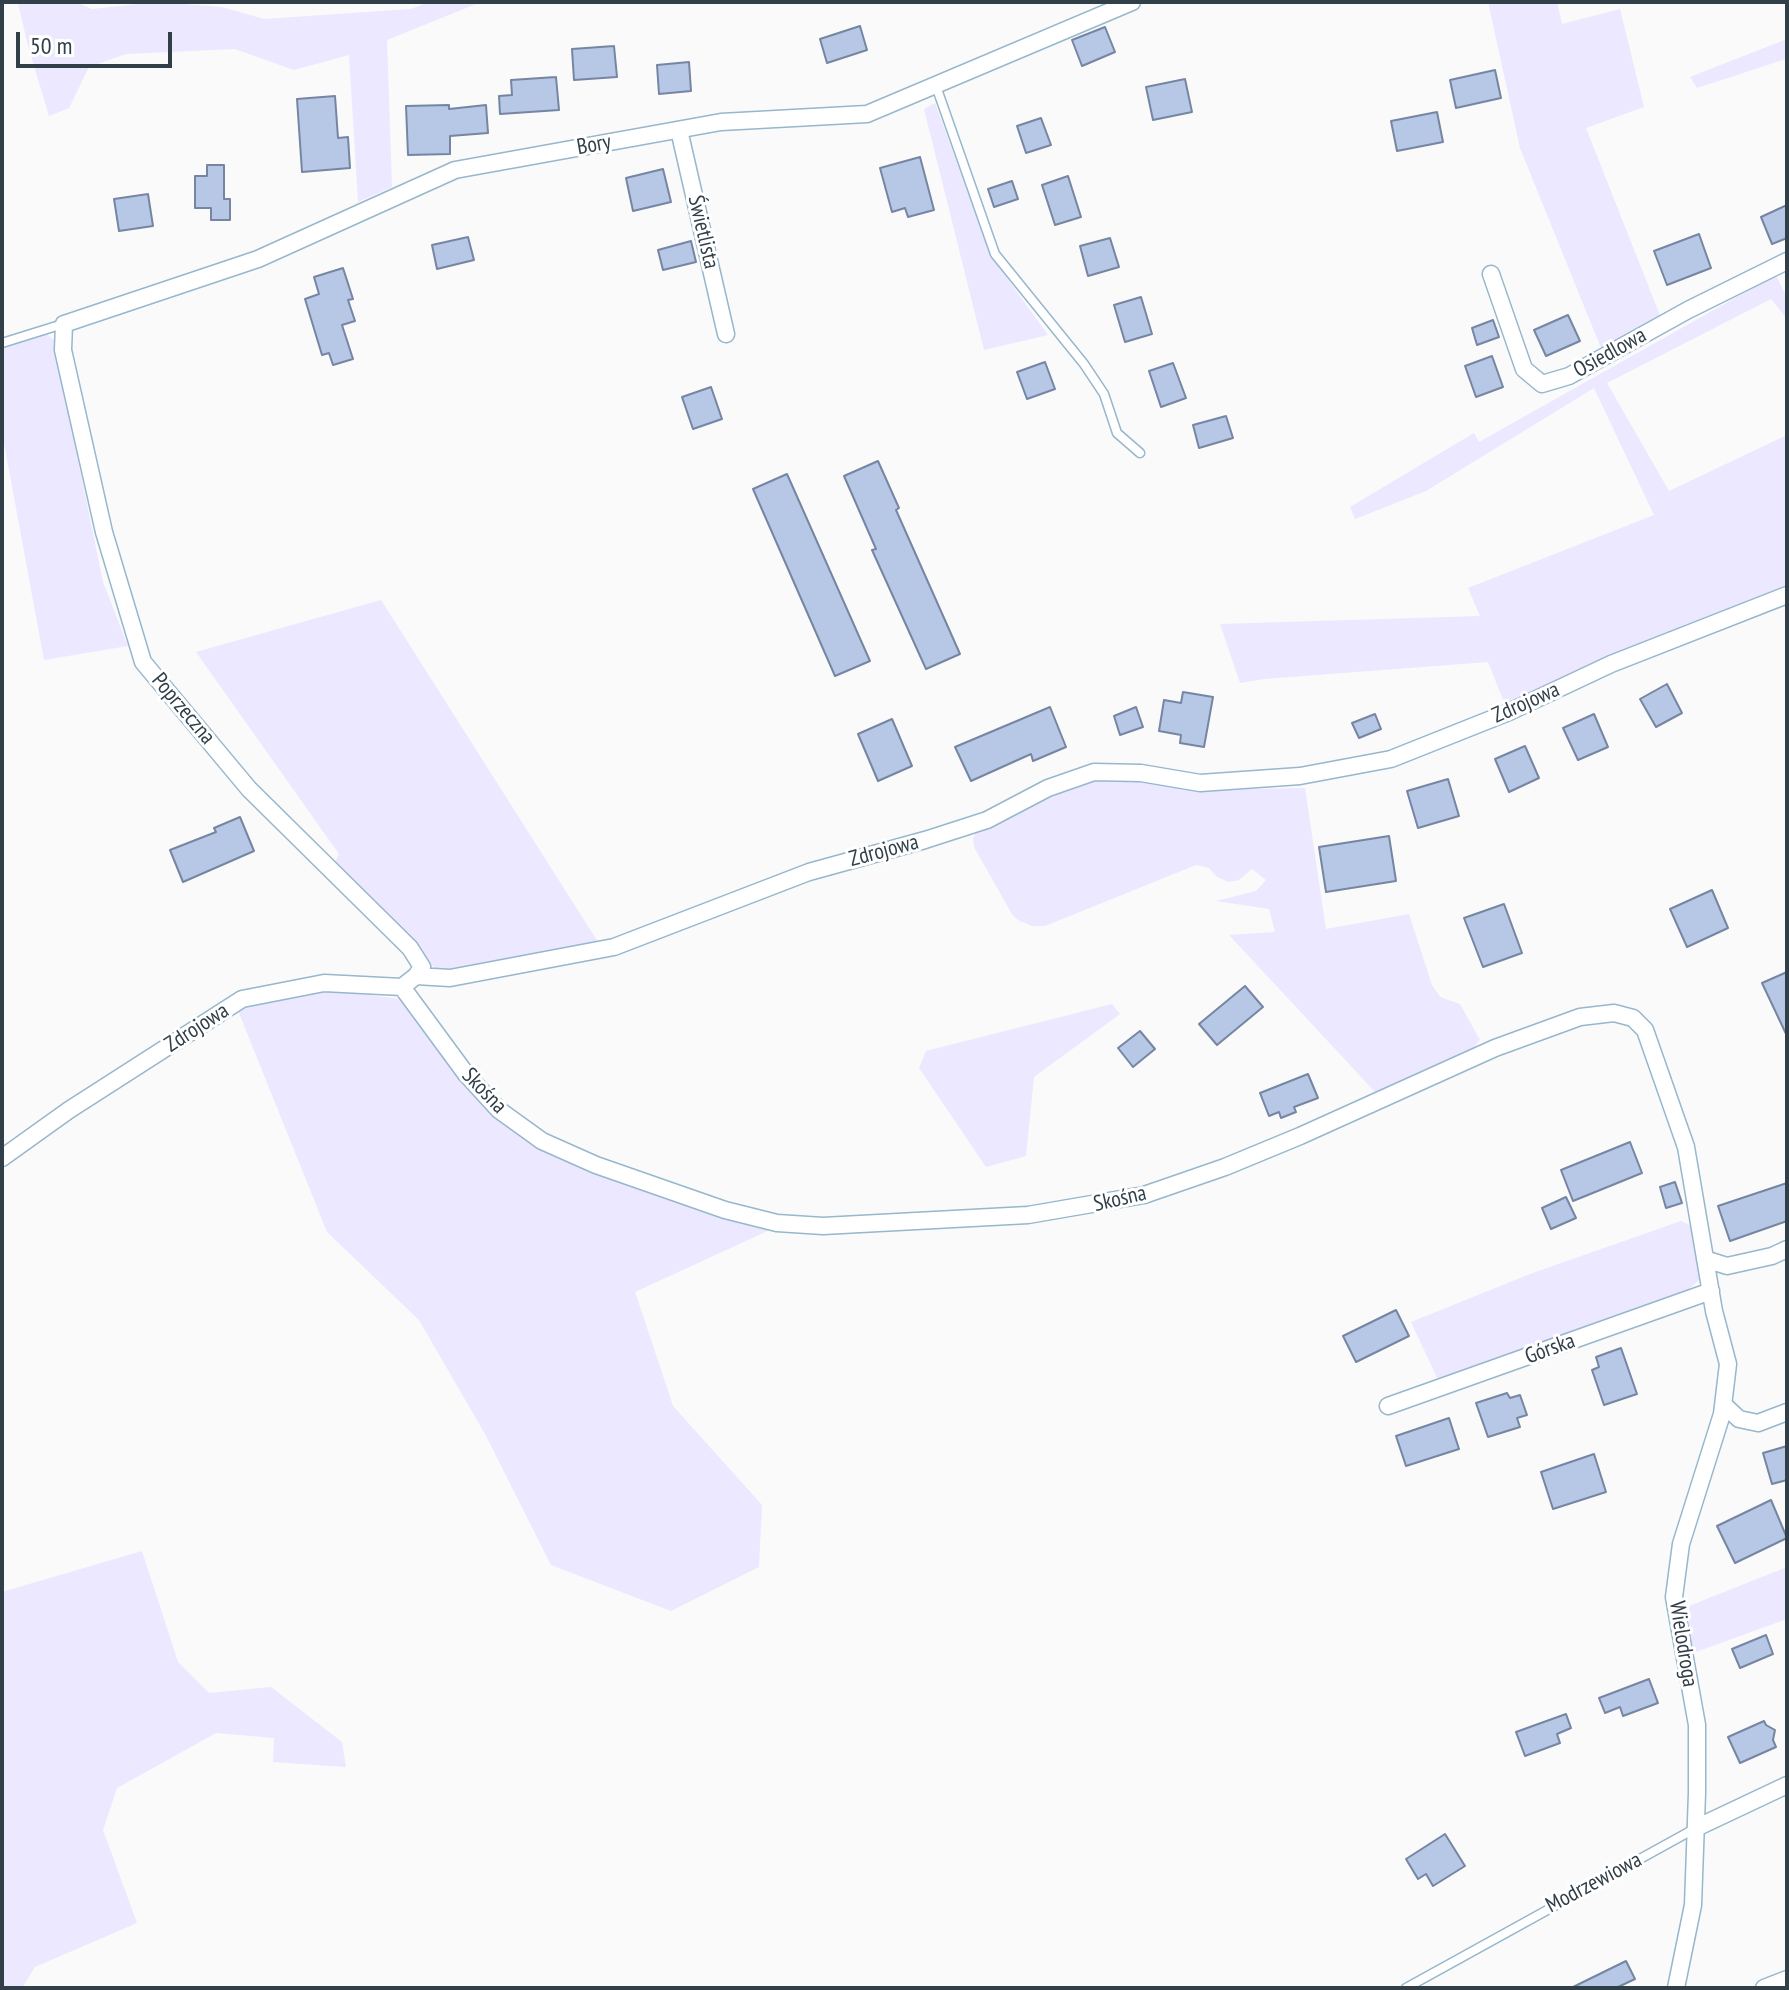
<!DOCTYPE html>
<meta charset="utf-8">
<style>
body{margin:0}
#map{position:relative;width:1789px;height:1990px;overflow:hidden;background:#fafafa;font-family:"PT Sans Narrow",sans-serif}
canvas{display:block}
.frame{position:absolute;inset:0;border:4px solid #313f48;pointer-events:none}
.scale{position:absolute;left:16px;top:32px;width:156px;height:36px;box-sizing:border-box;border:4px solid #313f48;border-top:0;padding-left:10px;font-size:24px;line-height:28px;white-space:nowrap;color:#313f48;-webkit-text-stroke:6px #fff;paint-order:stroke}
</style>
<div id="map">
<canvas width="1789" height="1990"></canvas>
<div class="frame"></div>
<div class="scale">50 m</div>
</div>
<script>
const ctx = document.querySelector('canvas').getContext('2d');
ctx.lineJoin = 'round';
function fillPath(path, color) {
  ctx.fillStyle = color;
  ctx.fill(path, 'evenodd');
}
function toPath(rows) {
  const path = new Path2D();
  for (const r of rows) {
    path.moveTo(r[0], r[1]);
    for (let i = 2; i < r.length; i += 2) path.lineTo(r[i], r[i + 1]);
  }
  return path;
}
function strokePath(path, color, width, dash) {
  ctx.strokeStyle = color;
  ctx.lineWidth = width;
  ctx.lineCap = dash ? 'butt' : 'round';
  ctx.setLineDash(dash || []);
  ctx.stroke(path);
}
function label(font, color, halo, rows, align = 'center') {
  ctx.font = font + ' "PT Sans Narrow",sans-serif';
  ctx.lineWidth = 6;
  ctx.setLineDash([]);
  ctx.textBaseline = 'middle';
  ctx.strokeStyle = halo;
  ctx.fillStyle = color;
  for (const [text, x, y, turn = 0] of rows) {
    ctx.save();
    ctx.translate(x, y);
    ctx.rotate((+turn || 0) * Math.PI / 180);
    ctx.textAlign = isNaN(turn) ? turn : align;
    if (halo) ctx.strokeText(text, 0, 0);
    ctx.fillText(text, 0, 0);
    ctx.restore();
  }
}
fillPath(toPath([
 [76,2,92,9,157,2,222,7,264,19,411,9,429,2,481,2,387,40,392,187,358,202,349,55,294,70,235,49,126,54,89,67,69,108,49,116,28,46,18,3],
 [1488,2,1557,2,1562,24,1620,9,1644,107,1586,128,1661,318,1601,348,1520,148],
 [1787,39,1787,61,1786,59,1697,88,1690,77],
 [935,103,991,256,1048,335,984,350,924,109],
 [1776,275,1787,298,1787,319,1771,299,1607,383,1669,491,1787,435,1787,592,1506,707,1488,662,1264,679,1240,683,1220,624,1480,616,1468,588,1654,515,1594,388,1426,491,1355,519,1350,507,1474,433,1479,442],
 [47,334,57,343,59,367,103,582,128,646,44,660,2,432,2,348],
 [381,600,598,942,449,970,435,968,333,866,339,854,196,652],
 [1092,777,1134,778,1195,790,1305,788,1326,929,1409,914,1432,985,1440,997,1460,1004,1480,1040,1469,1053,1376,1093,1229,935,1275,932,1269,909,1216,901,1256,891,1266,880,1252,869,1239,880,1228,882,1216,876,1209,868,1196,865,1045,926,1032,926,1018,920,1012,914,974,847,973,838,977,831,1043,795],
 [321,989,401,999,511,1127,774,1228,635,1292,673,1406,762,1505,759,1567,671,1611,551,1565,485,1434,419,1320,327,1232,237,1008],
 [1112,1004,1120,1014,1034,1077,1026,1156,986,1167,919,1068,926,1051],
 [1681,1221,1694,1227,1701,1278,1687,1291,1674,1298,1439,1382,1411,1322,1530,1274],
 [142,1551,178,1662,209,1693,271,1687,342,1742,346,1767,273,1762,274,1738,216,1733,117,1788,103,1830,137,1923,35,1967,22,1988,2,1988,2,1592],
 [1787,1567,1787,1619,1693,1653,1684,1608]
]), '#ebe8ff');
const building = toPath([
 [860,26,867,50,827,63,820,39,860,26],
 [1105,27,1115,52,1082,66,1072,40,1105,27],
 [614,46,617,77,574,80,572,49,614,46],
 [689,62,691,91,659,94,657,65,689,62],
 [1495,70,1501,98,1456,108,1450,80,1495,70],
 [556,77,559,110,500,114,499,96,512,95,511,80,556,77],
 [1185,79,1192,112,1153,120,1146,87,1185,79],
 [335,96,338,138,348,137,350,168,302,172,297,99,335,96],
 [449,105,449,109,486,105,488,133,450,136,450,154,408,155,406,106,449,105],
 [1437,112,1443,142,1397,151,1391,121,1437,112],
 [1041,118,1051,145,1026,153,1017,126,1041,118],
 [920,157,934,210,908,217,905,208,892,212,880,168,920,157],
 [207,165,224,165,224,199,230,199,230,220,211,220,211,208,195,208,195,176,207,176,207,165],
 [663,169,671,202,633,211,626,178,663,169],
 [1068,176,1081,217,1055,225,1042,185,1068,176],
 [1012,181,1018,199,994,207,988,189,1012,181],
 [148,194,153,226,119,231,114,199,148,194],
 [1787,205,1787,238,1772,244,1761,217,1787,205],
 [1699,234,1711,268,1667,285,1654,251,1699,234],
 [468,237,474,260,437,269,432,245,468,237],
 [1110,238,1119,267,1088,276,1080,246,1110,238],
 [691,241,696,262,663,270,658,250,691,241],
 [343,268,353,299,348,300,355,321,342,325,353,359,333,365,329,353,322,355,305,299,319,294,314,277,343,268],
 [1141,297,1152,334,1125,342,1114,305,1141,297],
 [1568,315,1580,341,1546,356,1534,330,1568,315],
 [1493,320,1499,337,1477,345,1472,328,1493,320],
 [1492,356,1503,387,1476,397,1465,366,1492,356],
 [1045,362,1055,389,1027,399,1017,372,1045,362],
 [1173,363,1186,398,1161,407,1149,371,1173,363],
 [711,387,722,419,693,429,682,397,711,387],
 [1226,416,1233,438,1199,448,1193,425,1226,416],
 [878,461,899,508,896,510,960,654,926,669,872,550,876,549,844,476,878,461],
 [787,474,870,661,835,676,753,489,787,474],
 [1667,684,1682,713,1656,727,1640,699,1667,684],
 [1183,692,1213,697,1204,747,1180,743,1181,735,1159,731,1164,700,1181,703,1183,692],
 [1050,707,1066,747,1033,761,1031,754,971,781,955,747,1050,707],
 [1136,707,1143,727,1120,735,1114,716,1136,707],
 [1375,714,1381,729,1359,738,1352,723,1375,714],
 [1594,714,1608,747,1578,760,1563,728,1594,714],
 [892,719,912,766,878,781,858,734,892,719],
 [1525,746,1539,778,1509,792,1495,759,1525,746],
 [1448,779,1459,816,1418,828,1407,791,1448,779],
 [240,817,254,851,183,882,170,850,216,832,214,828,240,817],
 [1389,836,1396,881,1326,892,1319,847,1389,836],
 [1712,890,1728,928,1687,947,1670,909,1712,890],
 [1504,904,1522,953,1483,967,1464,918,1504,904],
 [1787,972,1787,1036,1762,983,1787,972],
 [1245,986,1263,1007,1217,1045,1199,1024,1245,986],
 [1140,1031,1155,1049,1133,1067,1118,1048,1140,1031],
 [1308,1074,1318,1098,1294,1107,1296,1112,1281,1118,1279,1112,1269,1116,1260,1093,1308,1074],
 [1630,1142,1642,1173,1573,1201,1561,1170,1630,1142],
 [1675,1182,1682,1203,1666,1208,1660,1187,1675,1182],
 [1787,1183,1787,1221,1730,1241,1718,1206,1787,1183],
 [1566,1197,1576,1218,1551,1229,1542,1208,1566,1197],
 [1396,1310,1409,1336,1356,1362,1343,1336,1396,1310],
 [1621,1348,1637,1394,1604,1405,1592,1370,1599,1367,1596,1357,1621,1348],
 [1507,1393,1510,1398,1520,1395,1527,1415,1517,1418,1520,1427,1488,1437,1476,1403,1507,1393],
 [1449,1418,1459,1449,1406,1466,1396,1436,1449,1418],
 [1787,1446,1787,1480,1772,1484,1763,1453,1787,1446],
 [1594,1454,1606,1492,1553,1509,1541,1472,1594,1454],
 [1771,1500,1787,1538,1735,1563,1717,1526,1771,1500],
 [1766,1635,1773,1654,1740,1668,1732,1649,1766,1635],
 [1649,1679,1658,1703,1623,1716,1620,1707,1605,1713,1599,1698,1649,1679],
 [1566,1714,1571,1728,1557,1734,1560,1743,1525,1756,1516,1732,1566,1714],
 [1764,1721,1766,1725,1775,1730,1773,1740,1776,1747,1740,1763,1728,1737,1764,1721],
 [1445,1834,1465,1866,1433,1886,1426,1874,1418,1879,1406,1859,1445,1834],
 [1626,1961,1635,1979,1616,1988,1571,1988,1626,1961]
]);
fillPath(building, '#b7c8e7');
strokePath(building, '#7585a2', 2);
const lane = toPath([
 [936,86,995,254,1084,364,1104,394,1117,433,1140,453],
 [2,343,63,324],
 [1406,1988,1696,1828]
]);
const street = toPath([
 [679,130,726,334],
 [1491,274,1524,369,1542,384,1569,376,1688,310,1787,261],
 [416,976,422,967,410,948,249,789,143,662,104,532,63,350,64,324,258,259,455,170,721,122,867,114,1132,2],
 [402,987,466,1074,499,1110,542,1141,596,1165,725,1210,777,1223,823,1226,1028,1215,1144,1195,1225,1167,1300,1136,1495,1048,1580,1017,1614,1013,1633,1018,1645,1030,1686,1147,1714,1311,1728,1364,1722,1414,1681,1544,1674,1597,1697,1725,1697,1793,1693,1905,1676,1988],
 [2,1158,69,1110,242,999,324,983,402,987,416,976,450,978,614,947,809,872,925,840,987,820,1048,788,1094,772,1141,773,1200,783,1300,776,1391,759,1509,712,1611,664,1787,595],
 [1705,1259,1727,1266,1772,1256,1787,1249],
 [1724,1405,1739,1419,1758,1423,1787,1412],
 [1388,1406,1711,1291],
 [1696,1828,1787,1785],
 [1764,1988,1787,1979]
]);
strokePath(lane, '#96b7cc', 11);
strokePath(street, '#96b7cc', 19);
strokePath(lane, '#fff', 8);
strokePath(street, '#fff', 16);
label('22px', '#313f48', '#fff', [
 ["Bory",594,145,-10],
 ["Świetlista",703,232,77],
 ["Osiedlowa",1610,353,-29],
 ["Zdrojowa",1526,703,-24],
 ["Poprzeczna",183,709,50],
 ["Zdrojowa",884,851,-15],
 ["Zdrojowa",197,1028,-33],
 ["Skośna",484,1091,46],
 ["Skośna",1120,1199,-13],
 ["Górska",1550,1349,-20],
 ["Wielodroga",1683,1644,81],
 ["Modrzewiowa",1594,1883,-28]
]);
</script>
